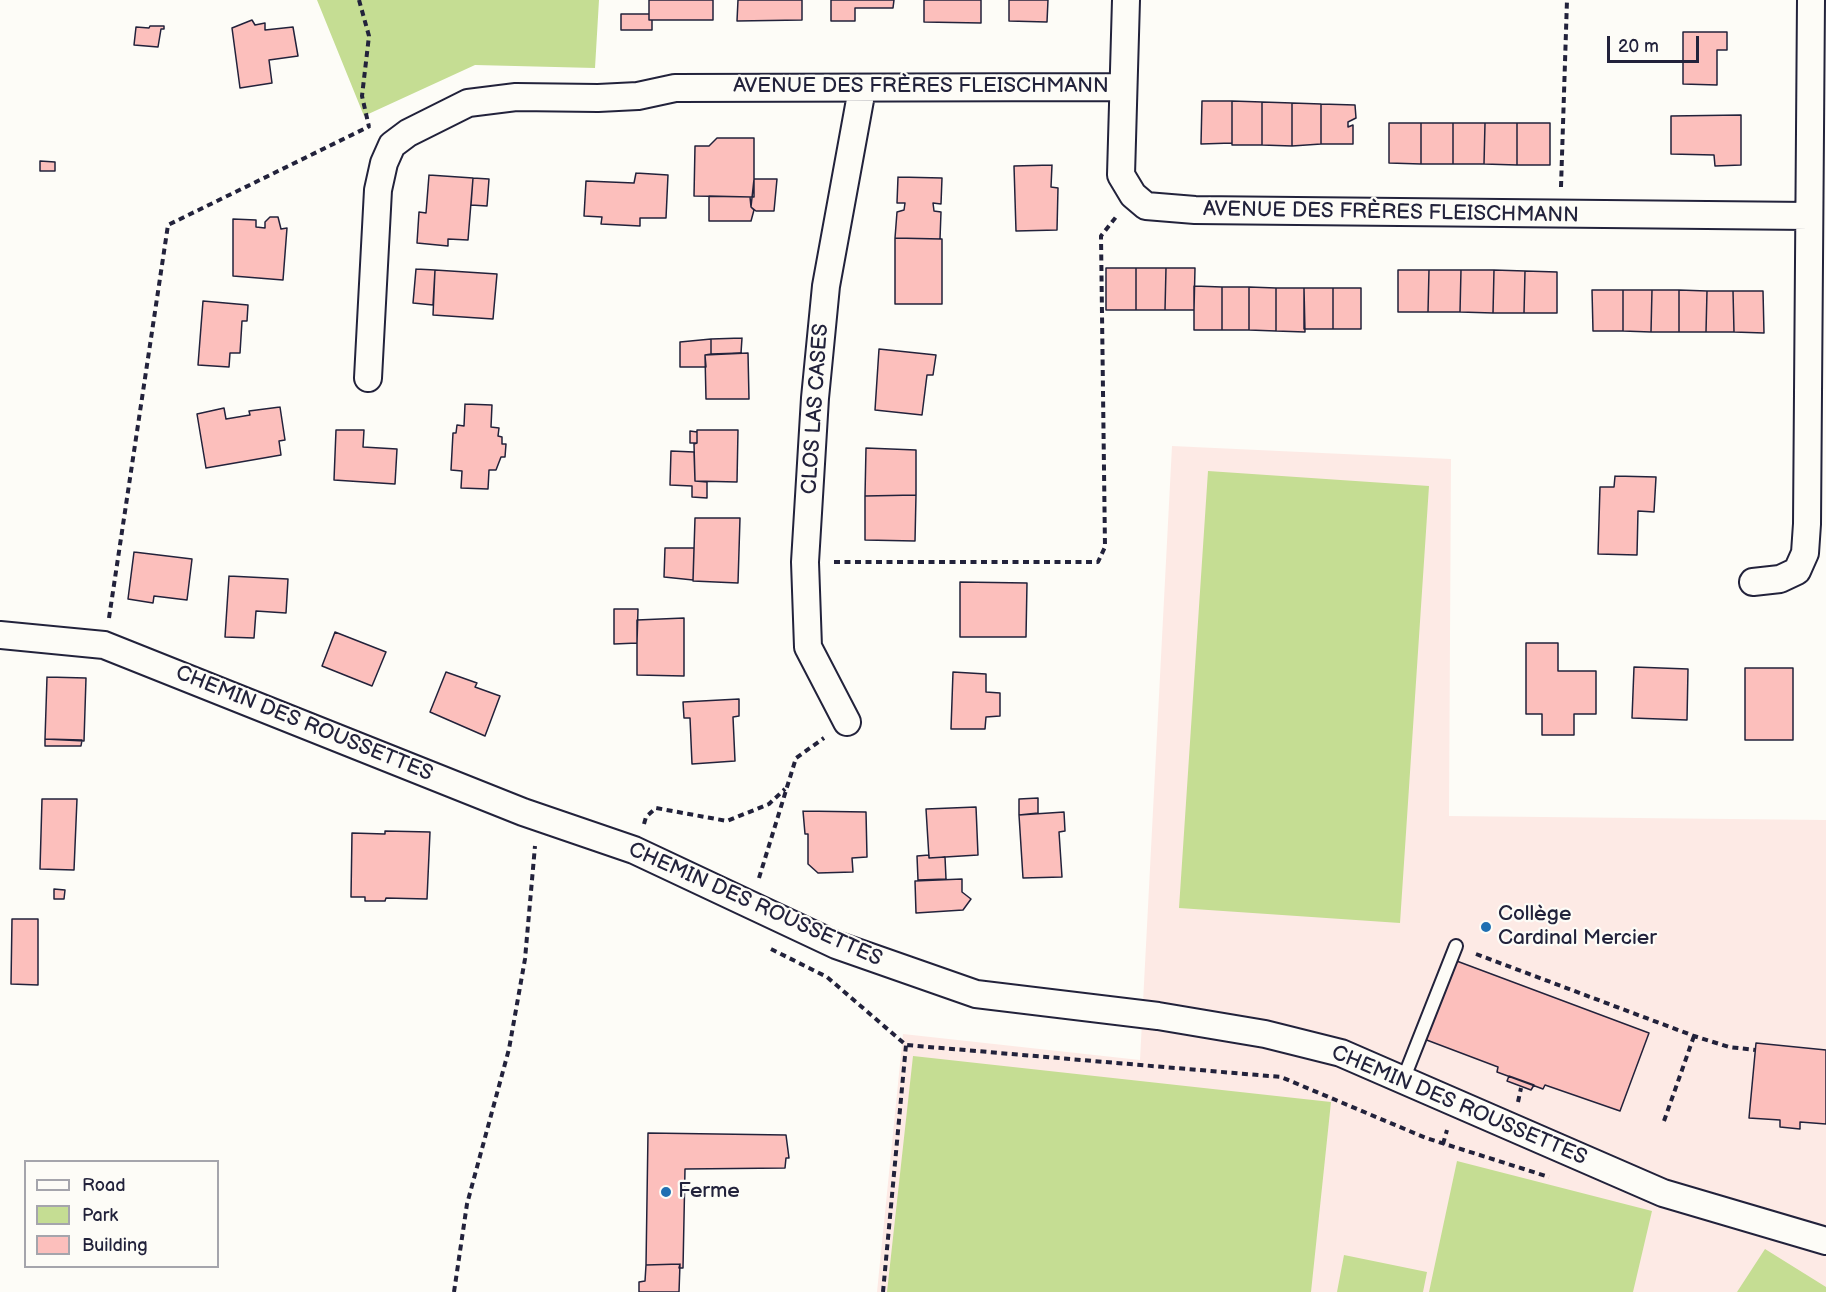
<!DOCTYPE html>
<meta charset="utf-8">
<style>
body{margin:0}
#map{position:relative;width:1826px;height:1292px;overflow:hidden;background:#fdfcf7;font-family:"Balsamiq Sans",sans-serif}
canvas{display:block}
.legend{position:absolute;left:24px;top:1160px;width:195px;height:108px;box-sizing:border-box;background:#fdfcf7;border:2px solid #a5a5ac;margin:0;padding:8px 10px;list-style:none;font-size:18px;color:#22223b}
.legend li{display:flex;align-items:center;gap:12px;height:30px}
.legend b{width:30px;border:2px solid #a5a5ac}
.scale{position:absolute;left:1607px;top:36px;width:92px;height:27px;box-sizing:border-box;border:3px solid #22223b;border-top:0;padding-left:8px;font-size:18px;line-height:21px;white-space:nowrap;color:#22223b;-webkit-text-stroke:4px #fdfcf7;paint-order:stroke}
</style>
<div id="map">
<canvas width="1826" height="1292"></canvas>
<ul class="legend">
<li><b style="height:8px;background:#fdfcf7"></b>Road</li>
<li><b style="height:16px;background:#c5dd93"></b>Park</li>
<li><b style="height:16px;background:#fcbfbc"></b>Building</li>
</ul>
<div class="scale">20 m</div>
</div>
<script>
const ctx = document.querySelector('canvas').getContext('2d');
ctx.lineJoin = 'round';
function fillPath(path, color) {
  ctx.fillStyle = color;
  ctx.fill(path, 'evenodd');
}
function toPath(rows) {
  const path = new Path2D();
  for (const r of rows) {
    path.moveTo(r[0], r[1]);
    for (let i = 2; i < r.length; i += 2) path.lineTo(r[i], r[i + 1]);
  }
  return path;
}
function strokePath(path, color, width, dash) {
  ctx.strokeStyle = color;
  ctx.lineWidth = width;
  ctx.lineCap = dash ? 'butt' : 'round';
  ctx.setLineDash(dash || []);
  ctx.stroke(path);
}
function label(font, color, halo, rows, align = 'center') {
  ctx.font = font + ' "Balsamiq Sans",sans-serif';
  ctx.lineWidth = 4.5;
  ctx.setLineDash([]);
  ctx.textBaseline = 'middle';
  ctx.strokeStyle = halo;
  ctx.fillStyle = color;
  for (const [text, x, y, turn = 0] of rows) {
    ctx.save();
    ctx.translate(x, y);
    ctx.rotate((+turn || 0) * Math.PI / 180);
    ctx.textAlign = isNaN(turn) ? turn : align;
    if (halo) ctx.strokeText(text, 0, 0);
    ctx.fillText(text, 0, 0);
    ctx.restore();
  }
}
fillPath(toPath([
 [1172,446,1451,459,1449,816,1826,820,1826,1292,877,1292,903,1034,1140,1060]
]), '#fdeae5');
fillPath(toPath([
 [317,0,599,0,595,68,475,65,364,116],
 [1208,471,1429,486,1400,923,1179,908],
 [913,1056,1331,1102,1311,1292,887,1292],
 [1457,1161,1652,1211,1633,1292,1429,1292],
 [1765,1249,1826,1287,1826,1292,1737,1292],
 [1344,1255,1427,1272,1423,1292,1337,1292]
]), '#c5dd93');
const building = toPath([
 [649,0,713,0,713,20,649,20,649,0],
 [738,0,802,0,802,20,737,21,738,0],
 [831,0,894,0,893,8,855,8,855,21,831,21,831,0],
 [924,0,981,0,981,23,924,22,924,0],
 [1009,0,1048,0,1047,22,1009,21,1009,0],
 [621,14,649,14,649,20,652,20,652,30,621,30,621,14],
 [252,20,255,25,265,23,265,30,293,27,298,56,269,60,272,83,240,88,232,28,252,20],
 [150,26,164,26,164,29,161,29,158,47,134,45,136,27,149,28,150,26],
 [1683,32,1727,32,1727,50,1717,50,1717,85,1683,84,1683,32],
 [1202,101,1232,101,1232,143,1201,144,1202,101],
 [1232,101,1262,102,1262,145,1232,145,1232,101],
 [1262,102,1292,103,1292,146,1262,145,1262,102],
 [1292,103,1321,104,1321,144,1292,146,1292,103],
 [1321,104,1355,105,1356,118,1348,122,1348,127,1353,125,1353,144,1321,144,1321,104],
 [1741,115,1741,165,1715,166,1714,155,1671,154,1671,116,1741,115],
 [1389,123,1421,123,1421,164,1389,163,1389,123],
 [1421,123,1453,123,1453,164,1421,164,1421,123],
 [1453,123,1485,123,1484,164,1453,164,1453,123],
 [1485,123,1517,123,1517,165,1484,164,1485,123],
 [1517,123,1550,123,1550,165,1517,165,1517,123],
 [717,138,754,138,754,197,694,196,695,146,709,146,717,138],
 [40,161,55,162,55,171,40,171,40,161],
 [1052,165,1051,187,1058,188,1057,230,1016,231,1014,166,1052,165],
 [636,173,668,175,666,218,640,218,640,226,601,224,602,217,584,216,586,181,634,183,636,173],
 [429,175,473,178,468,240,448,239,448,246,417,243,419,212,426,213,429,175],
 [898,177,942,178,941,204,933,203,934,211,941,212,940,239,895,238,897,212,904,210,905,203,897,203,898,177],
 [473,178,489,179,487,206,471,205,473,178],
 [754,179,777,179,774,211,756,211,751,207,754,179],
 [709,196,750,197,751,207,754,210,751,221,709,221,709,196],
 [270,217,278,217,281,229,287,228,283,280,233,276,233,219,256,220,256,227,265,228,265,222,270,217],
 [895,238,942,239,942,304,895,304,895,238],
 [1106,268,1136,268,1136,310,1106,310,1106,268],
 [1136,268,1166,268,1165,310,1136,310,1136,268],
 [1166,268,1195,268,1194,310,1165,310,1166,268],
 [416,269,435,270,433,305,413,303,416,269],
 [435,270,497,274,493,319,433,315,435,270],
 [1398,270,1429,270,1428,312,1398,312,1398,270],
 [1429,270,1461,270,1460,312,1428,312,1429,270],
 [1461,270,1494,270,1493,313,1460,312,1461,270],
 [1494,270,1525,271,1524,313,1493,313,1494,270],
 [1525,271,1557,272,1557,313,1524,313,1525,271],
 [1194,286,1222,287,1222,330,1194,330,1194,286],
 [1222,287,1249,287,1249,330,1222,330,1222,287],
 [1249,287,1276,288,1276,331,1249,330,1249,287],
 [1276,288,1304,288,1305,332,1276,331,1276,288],
 [1304,288,1333,288,1333,329,1304,329,1304,288],
 [1333,288,1361,288,1361,329,1333,329,1333,288],
 [1592,290,1623,290,1623,331,1593,331,1592,290],
 [1623,290,1652,290,1651,332,1623,331,1623,290],
 [1652,290,1679,290,1679,332,1651,332,1652,290],
 [1679,290,1707,291,1706,332,1679,332,1679,290],
 [1707,291,1733,291,1734,332,1706,332,1707,291],
 [1733,291,1763,291,1764,333,1734,332,1733,291],
 [203,301,248,305,247,321,242,321,240,353,230,353,229,367,198,365,203,301],
 [742,338,741,353,711,354,711,339,742,338],
 [711,339,711,354,705,355,706,367,680,367,680,342,711,339],
 [879,349,936,355,933,375,927,375,922,415,875,410,879,349],
 [748,353,749,399,706,399,705,355,748,353],
 [465,404,492,405,491,427,499,428,498,436,502,437,502,444,506,444,505,457,501,457,496,470,489,470,488,489,461,488,462,471,451,470,453,433,456,433,457,425,464,426,465,404],
 [280,407,285,440,279,441,281,455,206,468,197,414,224,408,226,419,250,415,249,411,280,407],
 [336,430,364,430,363,447,397,449,395,484,334,480,336,430],
 [697,430,738,430,737,482,695,481,694,444,697,443,697,430],
 [690,431,697,432,697,443,690,443,690,431],
 [866,448,916,450,916,495,865,496,866,448],
 [671,451,694,452,695,481,707,482,707,498,692,497,692,486,670,485,671,451],
 [1615,476,1656,477,1654,512,1638,511,1637,555,1598,554,1600,487,1614,487,1615,476],
 [916,495,915,541,865,540,865,496,916,495],
 [695,518,740,518,738,583,693,581,695,518],
 [665,548,694,548,693,580,664,577,665,548],
 [134,552,192,559,187,600,154,596,153,603,128,599,134,552],
 [229,576,288,579,286,613,256,611,254,638,225,637,229,576],
 [960,582,1027,583,1026,637,960,637,960,582],
 [614,609,638,609,637,643,614,644,614,609],
 [684,618,684,676,637,675,637,620,684,618],
 [335,632,386,652,372,686,322,666,335,632],
 [1526,643,1558,643,1558,671,1596,671,1596,714,1574,714,1574,735,1542,735,1542,714,1526,714,1526,643],
 [1634,667,1688,669,1687,720,1632,718,1634,667],
 [1745,668,1793,668,1793,740,1745,740,1745,668],
 [446,672,477,683,475,687,500,696,485,736,430,712,446,672],
 [953,672,986,674,986,692,1000,693,1000,716,986,717,985,729,951,729,953,672],
 [47,677,86,678,84,741,45,739,47,677],
 [739,699,739,716,733,717,735,761,692,764,690,718,684,718,683,702,739,699],
 [45,739,82,740,81,746,45,746,45,739],
 [1038,798,1038,813,1019,815,1019,799,1038,798],
 [42,799,77,799,74,870,40,869,42,799],
 [976,807,978,855,929,858,926,809,976,807],
 [803,811,866,812,867,857,852,858,853,872,818,873,808,864,808,834,805,834,803,811],
 [1064,812,1065,831,1059,832,1062,877,1023,878,1019,815,1064,812],
 [385,831,430,832,427,899,386,898,385,901,365,901,365,897,351,897,352,833,385,834,385,831],
 [929,855,929,858,945,857,946,879,918,880,917,856,929,855],
 [962,879,962,892,971,899,963,910,916,913,915,881,962,879],
 [54,889,65,890,64,899,54,899,54,889],
 [12,919,38,919,38,985,11,984,12,919],
 [1454,960,1649,1033,1620,1111,1545,1085,1543,1089,1497,1072,1498,1067,1424,1039,1454,960],
 [1756,1043,1826,1050,1826,1124,1800,1122,1800,1129,1780,1127,1780,1120,1749,1118,1756,1043],
 [1509,1076,1534,1085,1531,1090,1507,1081,1509,1076],
 [648,1133,786,1135,789,1158,786,1158,785,1168,685,1169,683,1268,679,1268,680,1264,646,1265,648,1133],
 [680,1264,679,1292,639,1292,639,1282,645,1281,646,1265,680,1264]
]);
fillPath(building, '#fcbfbc');
strokePath(building, '#22223b', 1.5);
const service = toPath([
 [1403,1080,1456,946]
]);
const minor = toPath([
 [1126,0,1121,175,1133,195,1146,206,1195,210,1809,216],
 [368,378,378,190,384,163,392,145,408,133,468,103,516,97,598,98,638,96,675,88,1123,87],
 [1753,582,1780,579,1797,571,1805,553,1807,524,1811,0],
 [0,635,104,645,523,812,634,850,836,945,976,994,1158,1016,1265,1034,1341,1053,1663,1193,1826,1241],
 [847,722,808,647,805,562,815,398,826,286,862,89]
]);
strokePath(service, '#22223b', 16);
strokePath(minor, '#22223b', 30);
strokePath(toPath([
 [359,0,369,36,362,96,369,127],
 [1561,187,1567,0],
 [834,562,1098,562,1105,547,1101,236,1116,217],
 [109,618,168,225,370,126],
 [644,824,646,817,656,808,727,821,769,804,785,789],
 [759,878,796,758,824,738],
 [771,949,827,977,906,1045,1281,1077,1426,1138,1549,1177],
 [1476,954,1694,1036,1729,1047,1755,1050],
 [1518,1102,1521,1088],
 [1664,1121,1694,1036],
 [1443,1144,1447,1130],
 [454,1292,467,1204,509,1049,525,959,535,846],
 [883,1292,906,1045]
]), '#22223b', 4, [6, 4.5]);
strokePath(service, '#fdfcf7', 12);
strokePath(minor, '#fdfcf7', 26);
for (const [x, y, r, color] of [
 [1486,927,6,"#1f6fb2"],
 [666,1192,6,"#1f6fb2"]
]) {
  const dot = new Path2D();
  dot.arc(x, y, r, 0, 2 * Math.PI);
  ctx.fillStyle = color;
  ctx.fill(dot);
  strokePath(dot, '#fdfcf7', 2);
}
label('21px', '#22223b', '#fdfcf7', [
 ["AVENUE DES FRÈRES FLEISCHMANN",921,87],
 ["AVENUE DES FRÈRES FLEISCHMANN",1391,213,1],
 ["CLOS LAS CASES",816,409,-86],
 ["CHEMIN DES ROUSSETTES",304,724,22],
 ["CHEMIN DES ROUSSETTES",755,905,24],
 ["CHEMIN DES ROUSSETTES",1459,1106,23]
]);
label('21px', '#22223b', '#fdfcf7', [
 ["Collège",1498,915],
 ["Cardinal Mercier",1498,939],
 ["Ferme",678,1192]
], 'left');
</script>
